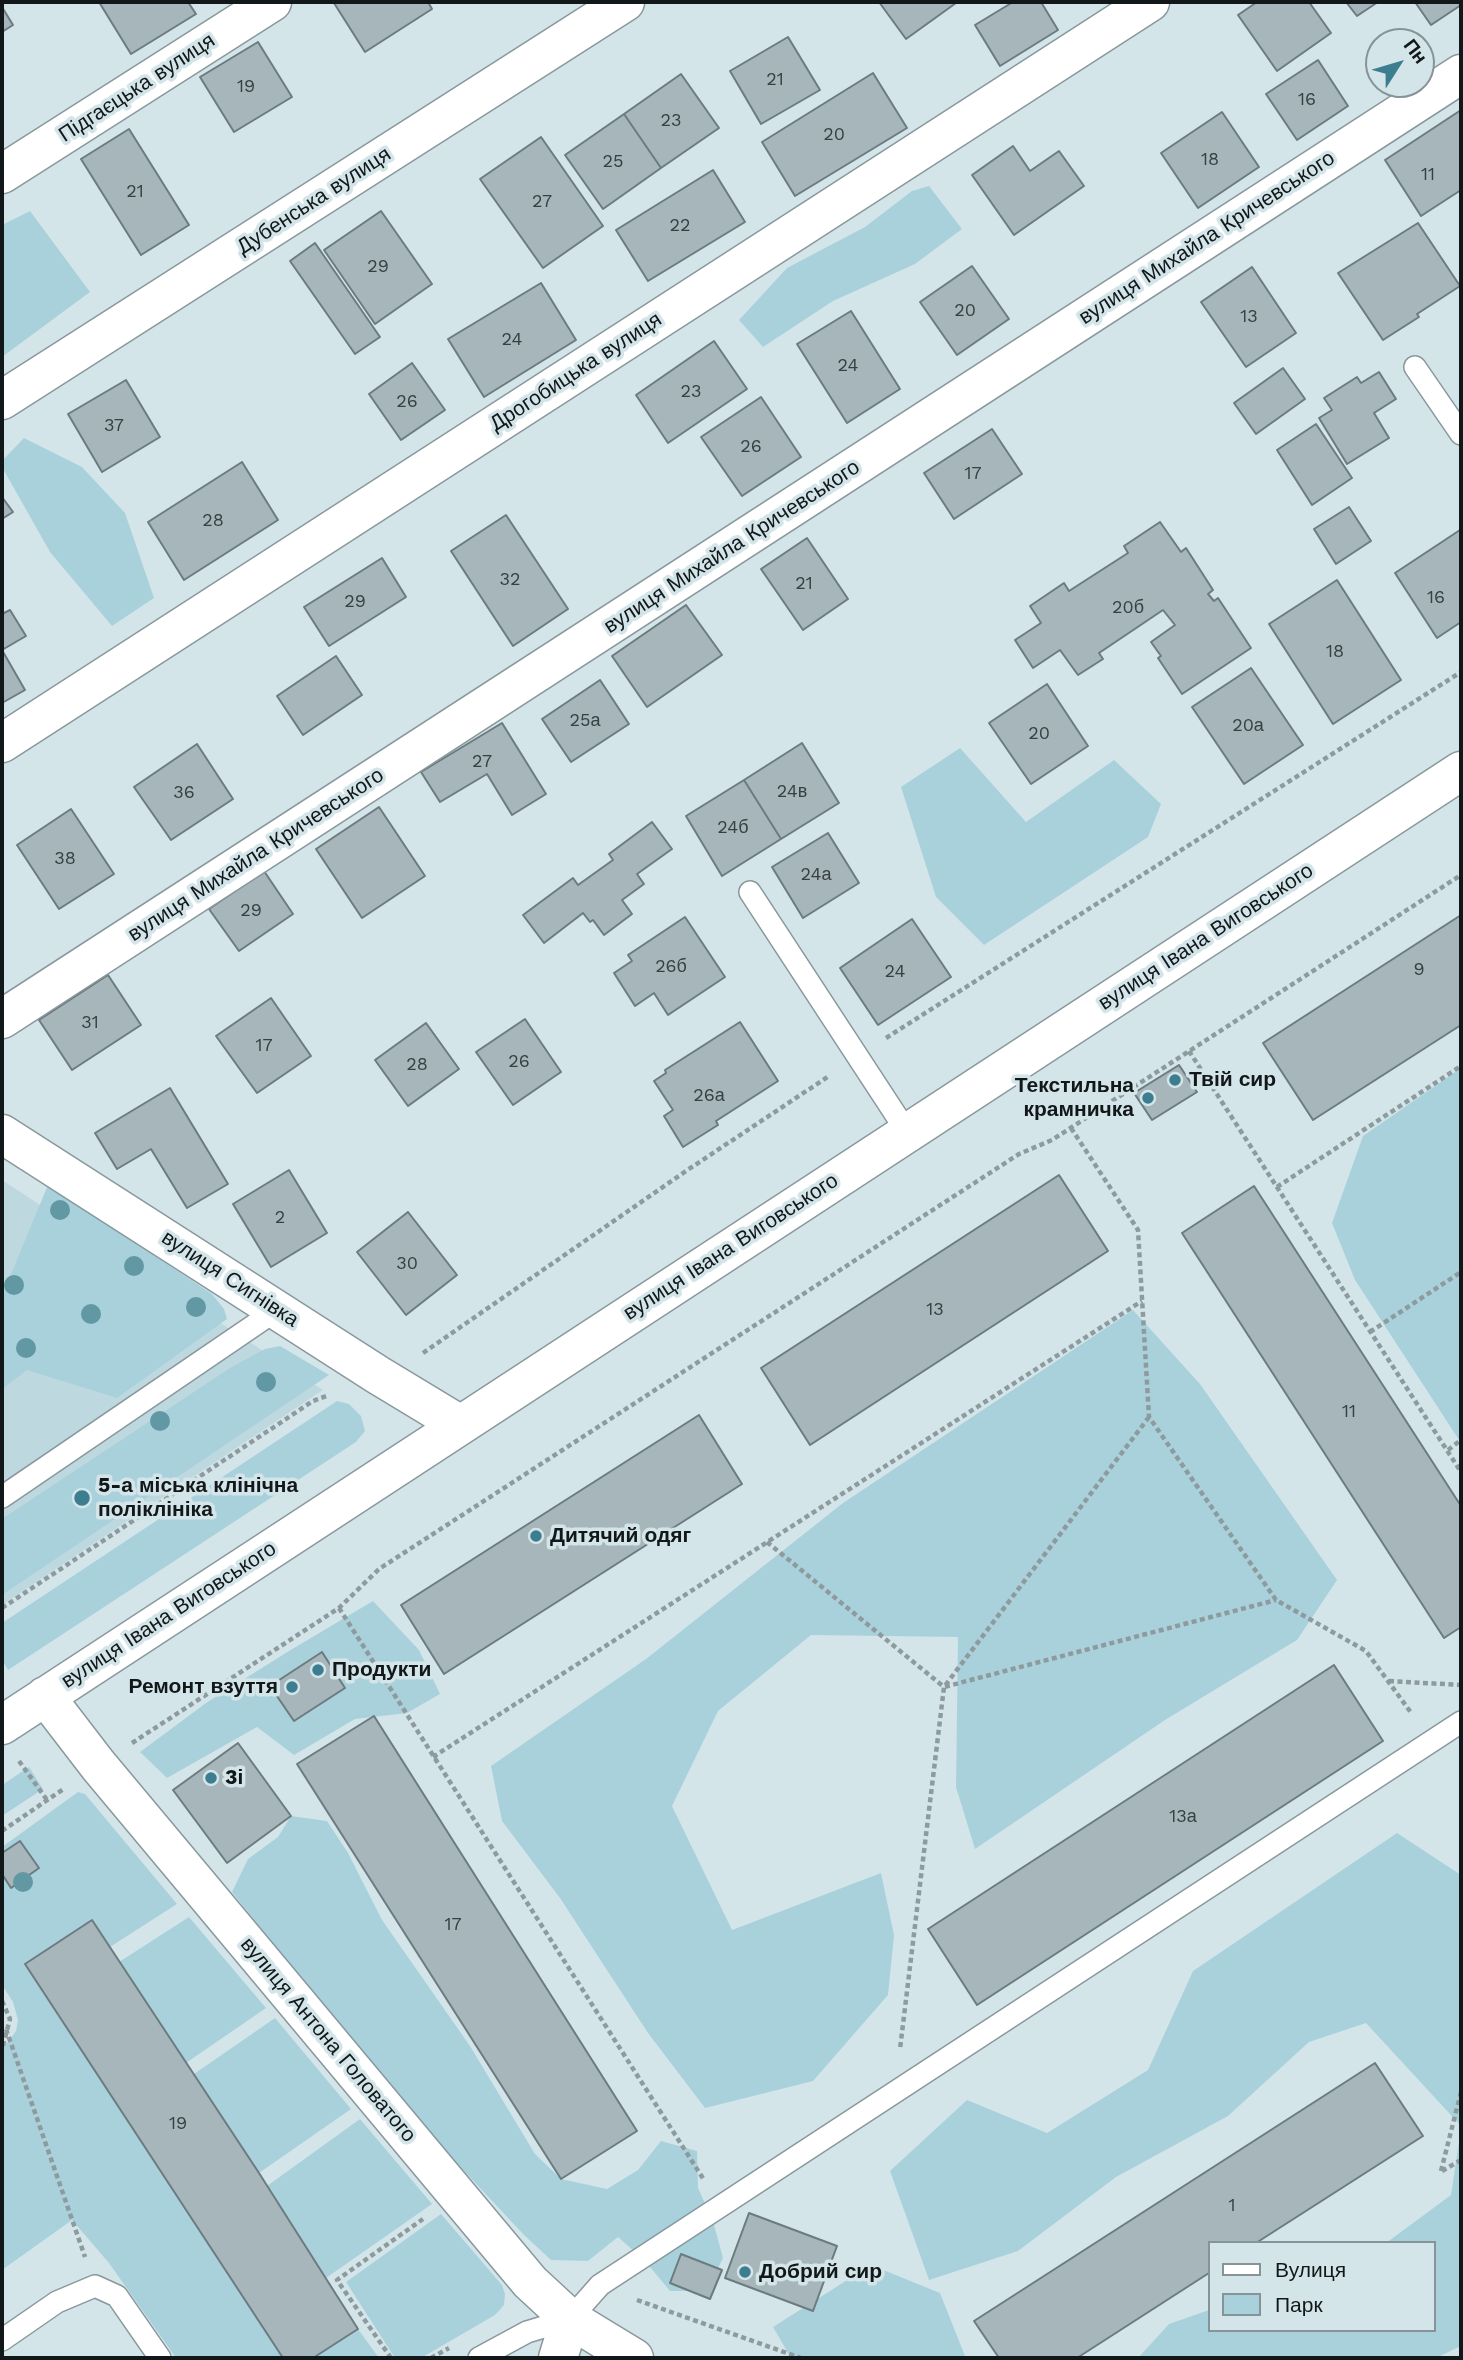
<!DOCTYPE html>
<meta charset="utf-8">
<style>
body{margin:0}
#map{position:relative;width:1463px;height:2360px;overflow:hidden;background:#d4e5ea;font-family:"Work Sans",sans-serif}
canvas{display:block}
.frame{position:absolute;inset:0;border:4px solid #12181a;pointer-events:none}
.legend{position:absolute;left:1208px;top:2241px;width:228px;height:91px;box-sizing:border-box;background:#d4e5ea;border:2px solid #869397;margin:0;padding:9px 12px;list-style:none;font-size:21px;color:#12181a}
.legend li{display:flex;align-items:center;gap:14px;height:35px}
.legend b{width:35px;border:2px solid #869397}
.north{position:absolute;left:1365px;top:28px;width:70px;height:70px;box-sizing:border-box;background:#d4e5ea;border:2px solid #869397;border-radius:50%;rotate:53deg;font-size:19px;font-weight:700;line-height:28px;text-align:center;color:#12181a}
.north::after{content:'';display:block;margin:auto;width:24px;height:32px;background:#3c7e8f;clip-path:polygon(50% 0,100% 100%,50% 72%,0 100%)}
</style>
<div id="map">
<canvas width="1463" height="2360"></canvas>
<div class="frame"></div>
<ul class="legend">
<li><b style="height:9px;background:#fff"></b>Вулиця</li>
<li><b style="height:19px;background:#a9d1dc"></b>Парк</li>
</ul>
<div class="north">Пн</div>
</div>
<script>
const ctx = document.querySelector('canvas').getContext('2d');
ctx.lineJoin = 'round';
function fillPath(path, color) {
  ctx.fillStyle = color;
  ctx.fill(path, 'evenodd');
}
function toPath(rows) {
  const path = new Path2D();
  for (const r of rows) {
    path.moveTo(r[0], r[1]);
    for (let i = 2; i < r.length; i += 2) path.lineTo(r[i], r[i + 1]);
  }
  return path;
}
function strokePath(path, color, width, dash) {
  ctx.strokeStyle = color;
  ctx.lineWidth = width;
  ctx.lineCap = dash ? 'butt' : 'round';
  ctx.setLineDash(dash || []);
  ctx.stroke(path);
}
function label(font, color, halo, rows, align = 'center') {
  ctx.font = font + ' "Work Sans",sans-serif';
  ctx.lineWidth = 7;
  ctx.setLineDash([]);
  ctx.textBaseline = 'middle';
  ctx.strokeStyle = halo;
  ctx.fillStyle = color;
  for (const [text, x, y, turn = 0] of rows) {
    ctx.save();
    ctx.translate(x, y);
    ctx.rotate((+turn || 0) * Math.PI / 180);
    ctx.textAlign = isNaN(turn) ? turn : align;
    if (halo) ctx.strokeText(text, 0, 0);
    ctx.fillText(text, 0, 0);
    ctx.restore();
  }
}
fillPath(toPath([
 [2,1180,323,1390,2,1605]
]), '#bed8df');
fillPath(toPath([
 [929,186,962,229,915,264,833,301,763,347,739,320,787,268,865,227,912,191],
 [30,211,90,292,2,357,2,225],
 [24,438,82,467,125,513,154,598,112,626,50,552,2,467,2,461],
 [960,748,1026,822,1114,760,1161,804,1148,837,984,945,936,897,901,787],
 [1461,1068,1461,1443,1355,1280,1332,1223,1363,1136],
 [48,1185,212,1294,224,1309,227,1319,117,1398,27,1370,2,1389,2,1296],
 [1133,1310,1200,1384,1337,1580,1297,1640,1165,1720,975,1849,956,1787,958,1637,811,1635,718,1711,672,1806,732,1930,881,1873,894,1935,888,1995,813,2081,705,2108,648,2033,560,1898,502,1821,491,1766,646,1659,843,1503],
 [280,1346,329,1375,2,1595,2,1519,230,1368,265,1349],
 [337,1401,349,1404,361,1416,365,1431,356,1442,8,1670,2,1660,2,1623],
 [373,1601,419,1650,440,1694,407,1713,355,1719,294,1755,257,1727,167,1778,140,1752,206,1703,289,1651],
 [29,1767,43,1789,2,1816,2,1785],
 [78,1792,85,1794,177,1904,110,1947,92,1920,26,1964,283,2358,176,2358,109,2263,72,2220,2,2270,2,2046,8,2042,16,2031,18,2020,13,2002,2,1985,2,1847],
 [291,1816,327,1821,348,1853,382,1920,470,2046,535,2154,561,2179,607,2189,638,2170,661,2141,697,2151,698,2188,713,2221,723,2258,707,2291,670,2291,645,2261,618,2237,588,2261,551,2260,524,2235,392,2094,232,1892,248,1859,278,1837],
 [1397,1833,1461,1875,1461,2126,1366,2023,1309,2042,1228,2116,1116,2177,1018,2251,929,2280,890,2171,967,2100,1047,2133,1148,2070,1193,1971],
 [189,1917,266,2008,186,2063,119,1962],
 [275,2018,351,2109,259,2173,194,2074],
 [360,2119,432,2204,326,2278,267,2186],
 [1461,2129,1461,2346,1436,2358,1138,2358,1169,2324,1209,2310,1209,2330,1433,2330,1433,2243,1386,2243,1451,2195],
 [441,2214,502,2285,505,2294,504,2305,495,2315,421,2358,395,2358,346,2282],
 [871,2265,940,2293,965,2356,963,2358,791,2358,773,2327],
 [358,2329,379,2358,313,2358]
]), '#a9d1dc');
const building = toPath([
 [99,2,188,2,196,14,131,54,99,2],
 [337,2,428,2,432,9,365,52,334,3,337,2],
 [879,2,955,2,956,3,906,39,879,2],
 [1013,2,1041,2,1058,30,1000,66,975,25,1013,2],
 [1257,2,1309,2,1331,33,1277,71,1238,15,1257,2],
 [1346,2,1378,2,1357,16,1346,2],
 [1415,2,1461,2,1461,5,1431,25,1415,2],
 [2,7,13,25,2,32,2,7],
 [788,37,820,90,761,124,730,71,788,37],
 [258,42,292,97,234,132,200,77,258,42],
 [1318,60,1348,106,1297,140,1266,94,1318,60],
 [873,73,907,128,795,196,762,142,873,73],
 [681,74,719,128,661,168,624,114,681,74],
 [1461,110,1461,190,1421,216,1385,160,1461,110],
 [1222,112,1259,167,1198,208,1161,153,1222,112],
 [624,114,661,168,603,209,565,155,624,114],
 [129,129,189,225,141,255,81,159,129,129],
 [541,137,603,226,543,268,480,179,541,137],
 [1013,146,1030,171,1059,151,1084,186,1014,235,972,175,1013,146],
 [713,170,745,222,648,281,616,230,713,170],
 [381,211,432,284,375,324,324,250,381,211],
 [1418,223,1460,286,1417,314,1419,317,1383,340,1338,273,1418,223],
 [315,243,380,337,355,354,290,261,315,243],
 [972,266,1009,319,957,355,920,302,972,266],
 [1252,267,1296,333,1246,367,1201,302,1252,267],
 [541,283,576,340,484,397,448,339,541,283],
 [851,311,900,389,847,423,797,344,851,311],
 [714,341,747,389,668,443,636,395,714,341],
 [412,363,445,410,401,440,369,394,412,363],
 [1283,368,1305,399,1256,434,1234,403,1283,368],
 [1379,372,1396,399,1374,413,1389,438,1347,464,1319,418,1332,410,1324,398,1357,377,1361,383,1379,372],
 [126,380,160,437,102,472,68,414,126,380],
 [761,397,801,457,742,496,701,437,761,397],
 [1316,424,1352,478,1312,505,1277,450,1316,424],
 [992,429,1022,474,954,519,924,473,992,429],
 [242,462,278,520,184,580,148,522,242,462],
 [2,497,13,512,2,519,2,497],
 [1349,507,1371,541,1336,564,1314,529,1349,507],
 [506,515,568,609,513,646,451,551,506,515],
 [1160,522,1181,552,1186,548,1213,590,1208,594,1214,601,1218,598,1251,648,1182,694,1158,658,1161,656,1151,642,1175,625,1163,610,1099,653,1103,659,1078,675,1060,650,1033,668,1015,640,1041,623,1030,606,1064,583,1069,591,1128,553,1124,546,1160,522],
 [1460,530,1461,622,1437,638,1395,573,1460,530],
 [807,538,848,599,803,630,761,569,807,538],
 [382,558,406,597,329,646,304,607,382,558],
 [1337,580,1401,680,1333,724,1269,624,1337,580],
 [686,605,722,655,647,707,612,656,686,605],
 [10,610,26,636,2,650,25,690,2,703,2,614,10,610],
 [336,656,362,695,303,735,277,696,336,656],
 [1251,668,1303,745,1244,784,1192,707,1251,668],
 [600,680,629,724,571,762,542,719,600,680],
 [1047,684,1088,746,1031,784,989,723,1047,684],
 [502,723,546,794,512,815,487,774,440,802,421,772,502,723],
 [802,743,839,803,781,839,744,780,802,743],
 [197,744,233,799,171,840,134,787,197,744],
 [744,780,781,839,722,876,686,816,744,780],
 [379,807,425,876,362,918,316,849,379,807],
 [71,809,114,874,59,909,17,845,71,809],
 [652,822,672,849,637,874,644,884,622,900,632,914,604,935,593,920,590,922,583,913,544,943,523,915,573,878,578,885,613,860,609,854,652,822],
 [828,833,859,883,803,918,772,867,828,833],
 [264,871,293,914,239,951,209,909,264,871],
 [1461,915,1461,1025,1313,1120,1263,1043,1461,915],
 [685,917,725,977,668,1015,654,993,635,1006,614,973,632,961,628,955,685,917],
 [912,919,951,977,878,1025,840,968,912,919],
 [108,975,141,1025,72,1070,39,1020,108,975],
 [271,998,311,1056,257,1093,216,1036,271,998],
 [525,1019,561,1072,513,1105,476,1052,525,1019],
 [740,1022,778,1081,716,1121,718,1125,683,1147,664,1116,673,1110,654,1081,666,1073,665,1070,740,1022],
 [426,1023,459,1069,408,1106,375,1060,426,1023],
 [1179,1065,1197,1092,1152,1120,1134,1093,1179,1065],
 [170,1088,228,1184,187,1208,151,1149,117,1169,95,1133,170,1088],
 [289,1170,327,1233,271,1267,233,1204,289,1170],
 [1059,1175,1108,1251,810,1445,761,1368,1059,1175],
 [1254,1186,1461,1506,1461,1627,1444,1638,1182,1233,1254,1186],
 [408,1212,457,1275,406,1315,357,1252,408,1212],
 [699,1415,742,1484,444,1674,401,1605,699,1415],
 [322,1652,345,1688,294,1721,270,1686,322,1652],
 [1334,1665,1383,1741,977,2005,928,1929,1334,1665],
 [374,1716,637,2131,561,2179,297,1764,374,1716],
 [238,1743,291,1816,227,1863,173,1790,238,1743],
 [20,1841,39,1868,11,1888,2,1874,2,1853,20,1841],
 [92,1920,259,2173,358,2329,313,2358,283,2358,25,1964,92,1920],
 [1375,2063,1423,2136,1256,2243,1209,2243,1209,2273,1077,2358,999,2358,974,2321,1375,2063],
 [749,2213,837,2246,813,2311,725,2278,749,2213],
 [681,2254,722,2270,710,2299,670,2283,681,2254]
]);
fillPath(building, '#a6b6bb');
strokePath(building, '#6c7b7f', 2);
const lane = toPath([
 [1415,367,1461,434],
 [750,892,907,1132],
 [2,1497,278,1309],
 [2,2340,57,2302,95,2286,117,2296,160,2358],
 [479,2358,527,2332,570,2319,600,2285,1461,1722]
]);
const street = toPath([
 [2,174,272,2],
 [2,400,625,2],
 [2,743,1150,2],
 [2,1019,1461,74],
 [558,2358,570,2319]
]);
const secondary = toPath([
 [2,1134,378,1375,459,1424],
 [45,1696,98,1765,530,2282,570,2319,634,2358],
 [2,1725,1461,771]
]);
strokePath(lane, '#88989d', 24);
strokePath(street, '#88989d', 41);
strokePath(secondary, '#88989d', 41);
strokePath(toPath([
 [886,1038,1461,672],
 [1189,1051,1461,1472],
 [1071,1128,1138,1230,1149,1417,1276,1600,1366,1651,1412,1714],
 [1277,1187,1461,1066],
 [1370,1332,1461,1272],
 [423,1353,686,1171,829,1076],
 [1149,1417,944,1687,1276,1600],
 [1448,1450,1461,1440],
 [767,1542,944,1687,900,2049],
 [2,1608,313,1401,329,1395],
 [339,1608,704,2180],
 [1389,1681,1461,1685],
 [132,1743,339,1608,379,1569,1019,1154,1052,1140,1461,875],
 [433,1757,1142,1301],
 [19,1761,47,1800],
 [2,1831,65,1788],
 [2,2001,10,2019,2,2049],
 [6,2029,85,2257],
 [1441,2171,1461,2092],
 [1442,2171,1461,2160],
 [637,2300,801,2358],
 [391,2358,337,2280,423,2219],
 [431,2358,449,2348]
]), '#8d9a9e', 4.5, [5, 3.5]);
strokePath(lane, '#fff', 21);
strokePath(street, '#fff', 38);
strokePath(secondary, '#fff', 38);
ctx.fillStyle = '#6198a4';
for (const [x, y] of [
 [60,1210],
 [134,1266],
 [14,1285],
 [196,1307],
 [91,1314],
 [26,1348],
 [266,1382],
 [160,1421],
 [23,1882]
]) {
  ctx.beginPath();
  ctx.arc(x, y, 10, 0, 2 * Math.PI);
  ctx.fill();
}
for (const [x, y, r, color] of [
 [1175,1080,7,"#3c7e8f"],
 [1148,1098,7,"#3c7e8f"],
 [82,1498,9,"#3c7e8f"],
 [536,1536,7,"#3c7e8f"],
 [318,1670,7,"#3c7e8f"],
 [292,1687,7,"#3c7e8f"],
 [211,1778,7,"#3c7e8f"],
 [745,2272,7,"#3c7e8f"]
]) {
  const dot = new Path2D();
  dot.arc(x, y, r, 0, 2 * Math.PI);
  ctx.fillStyle = color;
  ctx.fill(dot);
  strokePath(dot, '#d4e5ea', 2.5);
}
label('18px', '#374042', null, [
 ["21",775,80],
 ["19",246,87],
 ["16",1307,100],
 ["23",671,121],
 ["20",834,135],
 ["18",1210,160],
 ["25",613,162],
 ["11",1428,175],
 ["21",135,192],
 ["27",542,202],
 ["22",680,226],
 ["29",378,267],
 ["20",965,311],
 ["13",1249,317],
 ["24",512,340],
 ["24",848,366],
 ["23",691,392],
 ["26",407,402],
 ["37",114,426],
 ["26",751,447],
 ["17",973,474],
 ["28",213,521],
 ["32",510,580],
 ["21",804,584],
 ["16",1436,598],
 ["29",355,602],
 ["20б",1128,608],
 ["18",1335,652],
 ["25а",585,721],
 ["20а",1248,726],
 ["20",1039,734],
 ["27",482,762],
 ["24в",792,792],
 ["36",184,793],
 ["24б",733,828],
 ["38",65,859],
 ["24а",816,875],
 ["29",251,911],
 ["26б",671,967],
 ["9",1419,970],
 ["24",895,972],
 ["31",90,1023],
 ["17",264,1046],
 ["26",519,1062],
 ["28",417,1065],
 ["26а",709,1096],
 ["2",280,1218],
 ["30",407,1264],
 ["13",935,1310],
 ["11",1349,1412],
 ["13а",1183,1817],
 ["17",453,1925],
 ["19",178,2124],
 ["1",1232,2206]
]);
label('21px', '#12181a', '#d4e5ea', [
 ["Підгаєцька вулиця",137,88,-33],
 ["Дубенська вулиця",314,201,-33],
 ["вулиця Михайла Кричевського",1207,238,-33],
 ["Дрогобицька вулиця",576,372,-33],
 ["вулиця Михайла Кричевського",732,547,-33],
 ["вулиця Михайла Кричевського",256,855,-33],
 ["вулиця Івана Виговського",1206,937,-33],
 ["вулиця Івана Виговського",731,1247,-33],
 ["вулиця Сигнівка",230,1279,33],
 ["вулиця Івана Виговського",169,1615,-33],
 ["вулиця Антона Головатого",328,2040,50]
]);
label('bold 21px', '#12181a', '#d4e5ea', [
 ["Твій сир",1189,1080],
 ["Текстильна",1134,1086,"right"],
 ["крамничка",1134,1110,"right"],
 ["5-а міська клінічна",98,1486],
 ["поліклініка",98,1510],
 ["Дитячий одяг",550,1536],
 ["Продукти",332,1670],
 ["Ремонт взуття",278,1687,"right"],
 ["3і",225,1778],
 ["Добрий сир",759,2272]
], 'left');
</script>
